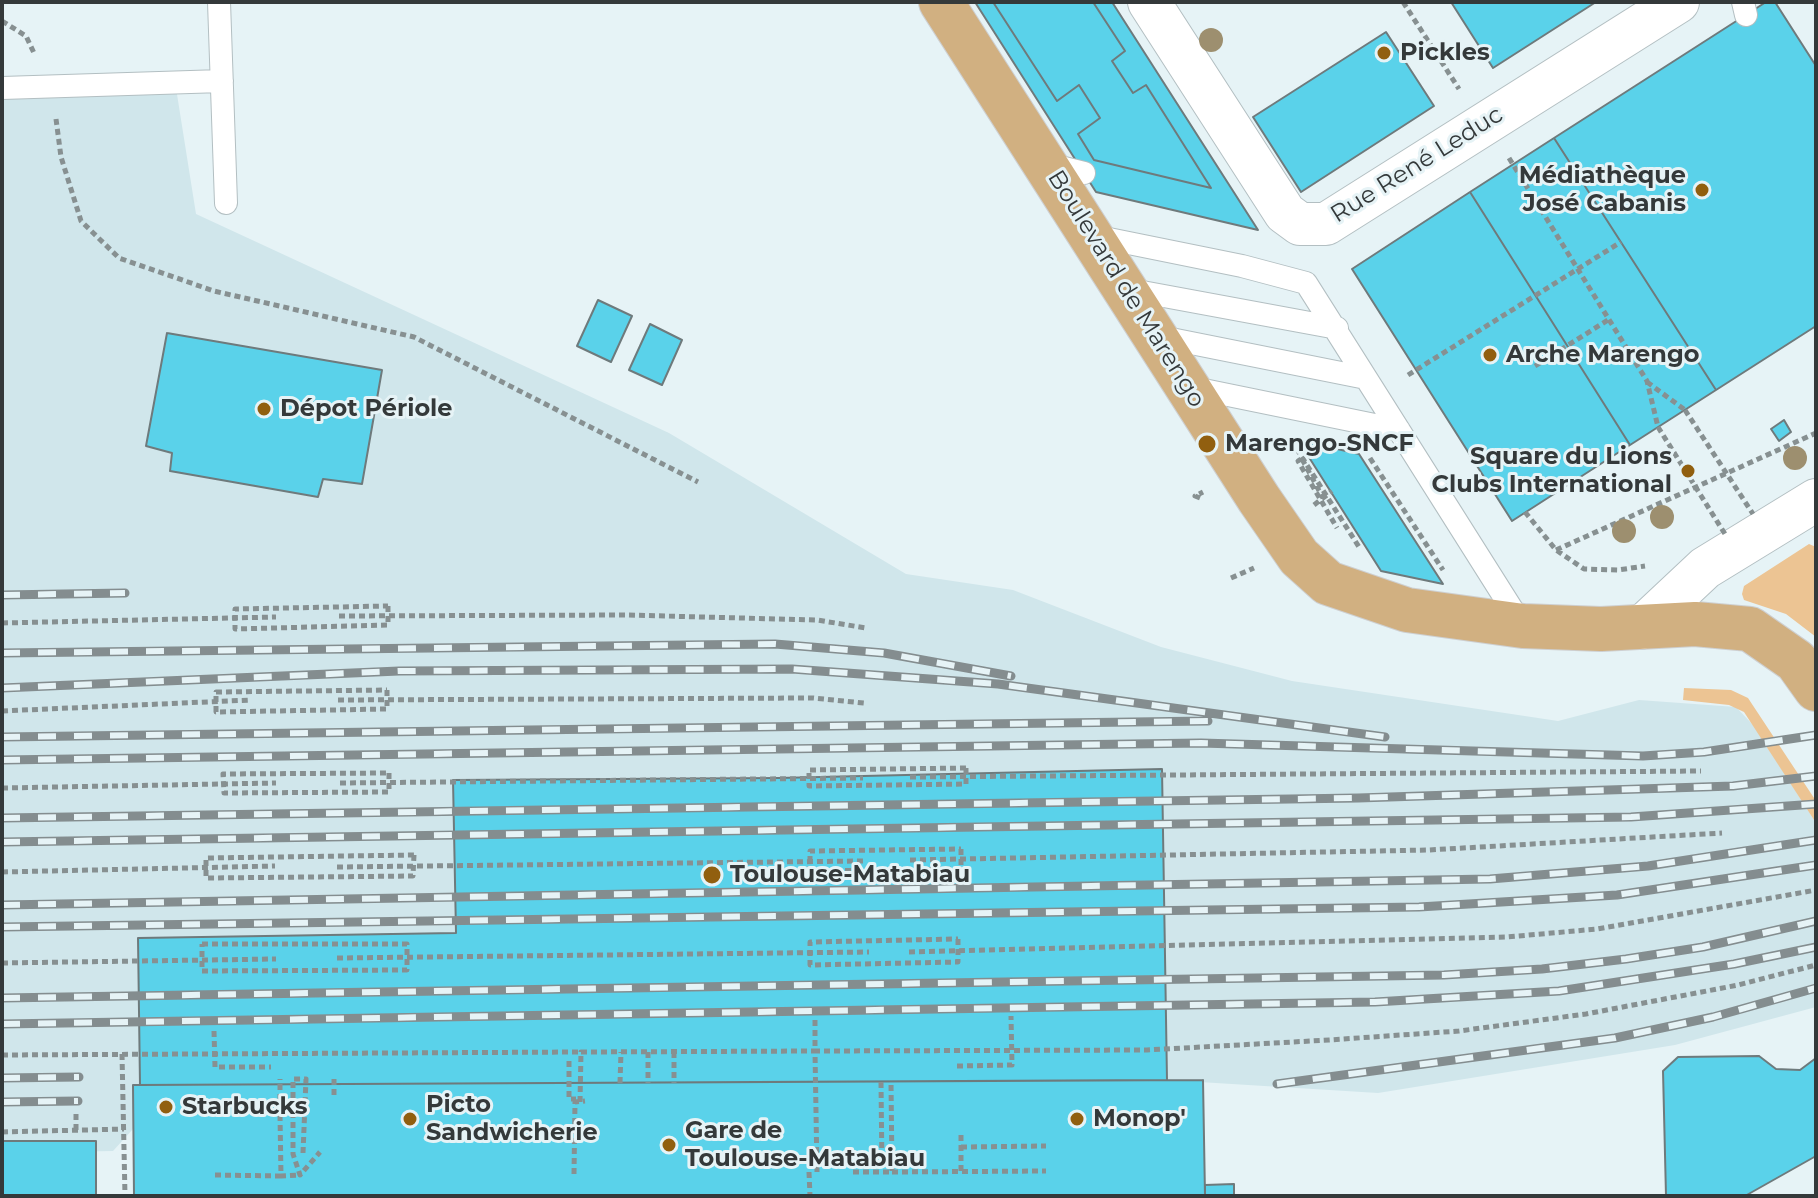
<!DOCTYPE html>
<meta charset="utf-8">
<style>
body{margin:0}
#map{position:relative;width:1818px;height:1198px;overflow:hidden;background:#e6f3f6;font-family:Montserrat,sans-serif}
canvas{display:block}
.frame{position:absolute;inset:0;border:4px solid #34393a;pointer-events:none}
</style>
<div id="map">
<canvas width="1818" height="1198"></canvas>
<div class="frame"></div>
</div>
<script>
const ctx = document.querySelector('canvas').getContext('2d');
ctx.lineJoin = 'round';
function fillPath(path, color) {
  ctx.fillStyle = color;
  ctx.fill(path, 'evenodd');
}
function toPath(rows) {
  const path = new Path2D();
  for (const r of rows) {
    path.moveTo(r[0], r[1]);
    for (let i = 2; i < r.length; i += 2) path.lineTo(r[i], r[i + 1]);
  }
  return path;
}
function strokePath(path, color, width, dash) {
  ctx.strokeStyle = color;
  ctx.lineWidth = width;
  ctx.lineCap = dash ? 'butt' : 'round';
  ctx.setLineDash(dash || []);
  ctx.stroke(path);
}
function label(font, color, halo, rows, align = 'center') {
  ctx.font = font + ' Montserrat,sans-serif';
  ctx.lineWidth = 6;
  ctx.setLineDash([]);
  ctx.textBaseline = 'middle';
  ctx.strokeStyle = halo;
  ctx.fillStyle = color;
  for (const [text, x, y, turn = 0] of rows) {
    ctx.save();
    ctx.translate(x, y);
    ctx.rotate((+turn || 0) * Math.PI / 180);
    ctx.textAlign = isNaN(turn) ? turn : align;
    if (halo) ctx.strokeText(text, 0, 0);
    ctx.fillText(text, 0, 0);
    ctx.restore();
  }
}
fillPath(toPath([
 [176,88,196,214,669,433,906,574,1013,590,1161,647,1292,681,1558,721,1639,700,1736,707,1755,727,1816,823,1816,1007,1675,1045,1378,1093,1167,1080,280,1079,133,1085,133,1129,113,1151,2,1153,2,94]
]), '#d0e6eb');
fillPath(toPath([
 [1809,544,1816,547,1816,637,1786,614,1744,600,1742,594,1744,586],
 [1684,688,1731,690,1748,698,1816,801,1816,823,1744,712,1729,705,1683,700]
]), '#ecc493');
const building = toPath([
 [975,2,993,2,1057,101,1079,85,1100,118,1078,134,1094,160,1211,188,1146,85,1133,93,1112,61,1125,51,1093,2,1112,2,1258,230,1096,192,975,2],
 [993,2,1093,2,1125,51,1112,61,1133,93,1146,85,1211,188,1094,160,1078,134,1100,118,1079,85,1057,101,993,2],
 [1451,2,1596,2,1493,68,1451,2],
 [1766,2,1775,2,1816,66,1816,326,1716,390,1554,138,1766,2],
 [1386,32,1434,106,1301,192,1253,117,1386,32],
 [1554,138,1716,390,1630,445,1470,192,1554,138],
 [1470,192,1630,445,1512,521,1352,269,1470,192],
 [598,300,632,316,611,362,577,346,598,300],
 [650,324,682,340,662,385,629,370,650,324],
 [167,333,382,370,362,484,323,479,318,497,170,471,172,453,146,446,167,333],
 [1784,420,1791,432,1779,441,1771,429,1784,420],
 [1298,440,1359,454,1443,584,1381,571,1298,440],
 [1162,769,1167,1080,140,1085,138,938,456,933,453,780,778,778,1162,769],
 [1759,1056,1776,1069,1800,1070,1816,1058,1816,1156,1745,1196,1666,1196,1663,1071,1678,1057,1759,1056],
 [1203,1080,1205,1196,134,1196,133,1085,1203,1080],
 [2,1141,96,1141,96,1196,2,1196,2,1141],
 [1234,1184,1234,1196,1205,1196,1205,1185,1234,1184]
]);
fillPath(building, '#5ad2ea');
strokePath(building, '#6e7a7c', 2);
const lane = toPath([
 [219,2,226,203],
 [1743,2,1746,15],
 [2,88,222,81],
 [1048,164,1084,173],
 [1094,236,1242,266,1306,283,1522,625],
 [1126,289,1337,328],
 [1156,336,1366,378],
 [1189,387,1399,430]
]);
const street = toPath([
 [1149,2,1285,213,1300,224,1326,224,1678,2],
 [1641,628,1705,568,1816,500]
]);
const primary = toPath([
 [941,2,1259,499,1299,557,1328,583,1407,610,1523,626,1601,629,1695,624,1750,629,1796,661,1816,689]
]);
strokePath(lane, '#b3bfc2', 24);
strokePath(street, '#b3bfc2', 44);
strokePath(primary, '#cecfd0', 46);
strokePath(toPath([
 [1403,2,1459,89],
 [2,21,26,36,34,53],
 [56,119,61,157,81,221,119,258,214,291,414,337,698,482],
 [1509,158,1647,381,1658,427],
 [1535,366,1608,320],
 [1408,375,1621,242],
 [1647,382,1685,410],
 [1291,440,1359,547],
 [1370,458,1443,570],
 [1301,459,1298,461,1337,528],
 [1302,459,1323,498],
 [1200,498,1195,496,1203,492],
 [1314,505,1332,491],
 [1525,512,1556,550,1584,569,1618,570,1645,566],
 [1556,550,1816,433],
 [1231,578,1254,568],
 [388,606,388,625,235,629,235,609,388,606],
 [339,616,626,615,817,620,866,628],
 [2,623,276,617],
 [387,690,387,709,216,712,216,692,387,690],
 [338,700,813,698,864,703],
 [2,711,251,700],
 [966,768,966,784,809,786,809,770,966,768],
 [389,773,389,792,224,793,223,774,389,773],
 [910,777,1701,771],
 [340,783,863,778],
 [2,788,276,783],
 [961,849,961,869,810,871,810,851,961,849],
 [414,855,413,876,206,878,206,858,414,855],
 [910,860,1429,850,1722,833],
 [337,867,863,861],
 [2,872,275,866],
 [958,939,958,962,810,965,810,942,958,939],
 [202,944,407,944,407,970,202,971,202,944],
 [909,952,1507,937,1597,929,1816,890],
 [337,958,869,952],
 [2,963,276,959],
 [815,1020,815,1051,1147,1050,1329,1040,1459,1031,1586,1014,1738,985,1816,965],
 [214,1031,215,1067,271,1067],
 [648,1052,648,1083],
 [674,1052,674,1083],
 [122,1054,125,1196],
 [2,1055,581,1052],
 [569,1061,569,1099,576,1099],
 [957,1066,1012,1065,1011,1016],
 [334,1079,334,1099],
 [881,1082,882,1172],
 [620,1083,621,1052],
 [280,1100,280,1079],
 [580,1102,581,1052,815,1051,817,1172],
 [280,1115,281,1176,300,1175],
 [575,1121,583,1121],
 [76,1130,76,1112],
 [2,1132,124,1129],
 [961,1147,1046,1146],
 [303,1153,306,1079,293,1079,293,1154,300,1175,320,1152],
 [724,1153,724,1172],
 [961,1171,961,1135],
 [809,1172,810,1196],
 [853,1172,892,1172,891,1082],
 [892,1172,1046,1171],
 [574,1174,575,1102,585,1101],
 [215,1175,281,1176]
]), '#879091', 5, [6, 4]);
strokePath(lane, '#fff', 22);
strokePath(street, '#fff', 42);
strokePath(primary, '#d1b081', 44);
const rail = toPath([
 [2,595,125,593],
 [2,653,775,644,884,653,1011,676],
 [2,688,399,671,792,669,998,684,1385,737],
 [2,737,1208,721],
 [2,760,1201,743,1643,756,1704,752,1816,735],
 [2,818,1358,798,1733,786,1816,776],
 [2,842,1631,817,1816,804],
 [2,905,1490,879,1648,866,1816,840],
 [2,927,1419,907,1617,895,1816,865],
 [2,998,1444,975,1542,969,1626,959,1703,947,1816,921],
 [2,1024,1375,1002,1559,991,1734,964,1816,947],
 [2,1078,79,1077],
 [1277,1084,1615,1038,1713,1017,1816,988],
 [2,1102,78,1101]
]);
strokePath(rail, '#848d8f', 9);
strokePath(rail, '#e6f3f6', 6, [18]);
strokePath(toPath([
 [1685,410,1753,514],
 [1658,427,1725,534]
]), '#879091', 5, [6, 4]);
ctx.fillStyle = '#9d8f6f';
for (const [x, y] of [
 [1211,40],
 [1795,458],
 [1662,517],
 [1624,531]
]) {
  ctx.beginPath();
  ctx.arc(x, y, 12, 0, 2 * Math.PI);
  ctx.fill();
}
for (const [x, y, r, color] of [
 [1384,53,8,"#915f0f"],
 [1702,190,8,"#915f0f"],
 [1490,355,8,"#915f0f"],
 [264,409,8,"#915f0f"],
 [1207,444,10,"#915f0f"],
 [1688,471,8,"#915f0f"],
 [712,875,10,"#915f0f"],
 [166,1107,8,"#915f0f"],
 [410,1119,8,"#915f0f"],
 [1077,1119,8,"#915f0f"],
 [669,1145,8,"#915f0f"]
]) {
  const dot = new Path2D();
  dot.arc(x, y, r, 0, 2 * Math.PI);
  ctx.fillStyle = color;
  ctx.fill(dot);
  strokePath(dot, '#e6f3f6', 3);
}
label('bold 24px', '#34393a', '#e6f3f6', [
 ["Pickles",1400,53],
 ["Médiathèque",1686,176,"right"],
 ["José Cabanis",1686,204,"right"],
 ["Arche Marengo",1506,355],
 ["Dépot Périole",280,409],
 ["Marengo-SNCF",1225,444],
 ["Square du Lions",1672,457,"right"],
 ["Clubs International",1672,485,"right"],
 ["Toulouse-Matabiau",730,875],
 ["Picto",426,1105],
 ["Sandwicherie",426,1133],
 ["Starbucks",182,1107],
 ["Monop'",1093,1119],
 ["Gare de",685,1131],
 ["Toulouse-Matabiau",685,1159]
], 'left');
label('24px', '#34393a', '#e6f3f6', [
 ["Rue René Leduc",1417,165,-32],
 ["Boulevard de Marengo",1126,289,58]
]);
</script>
